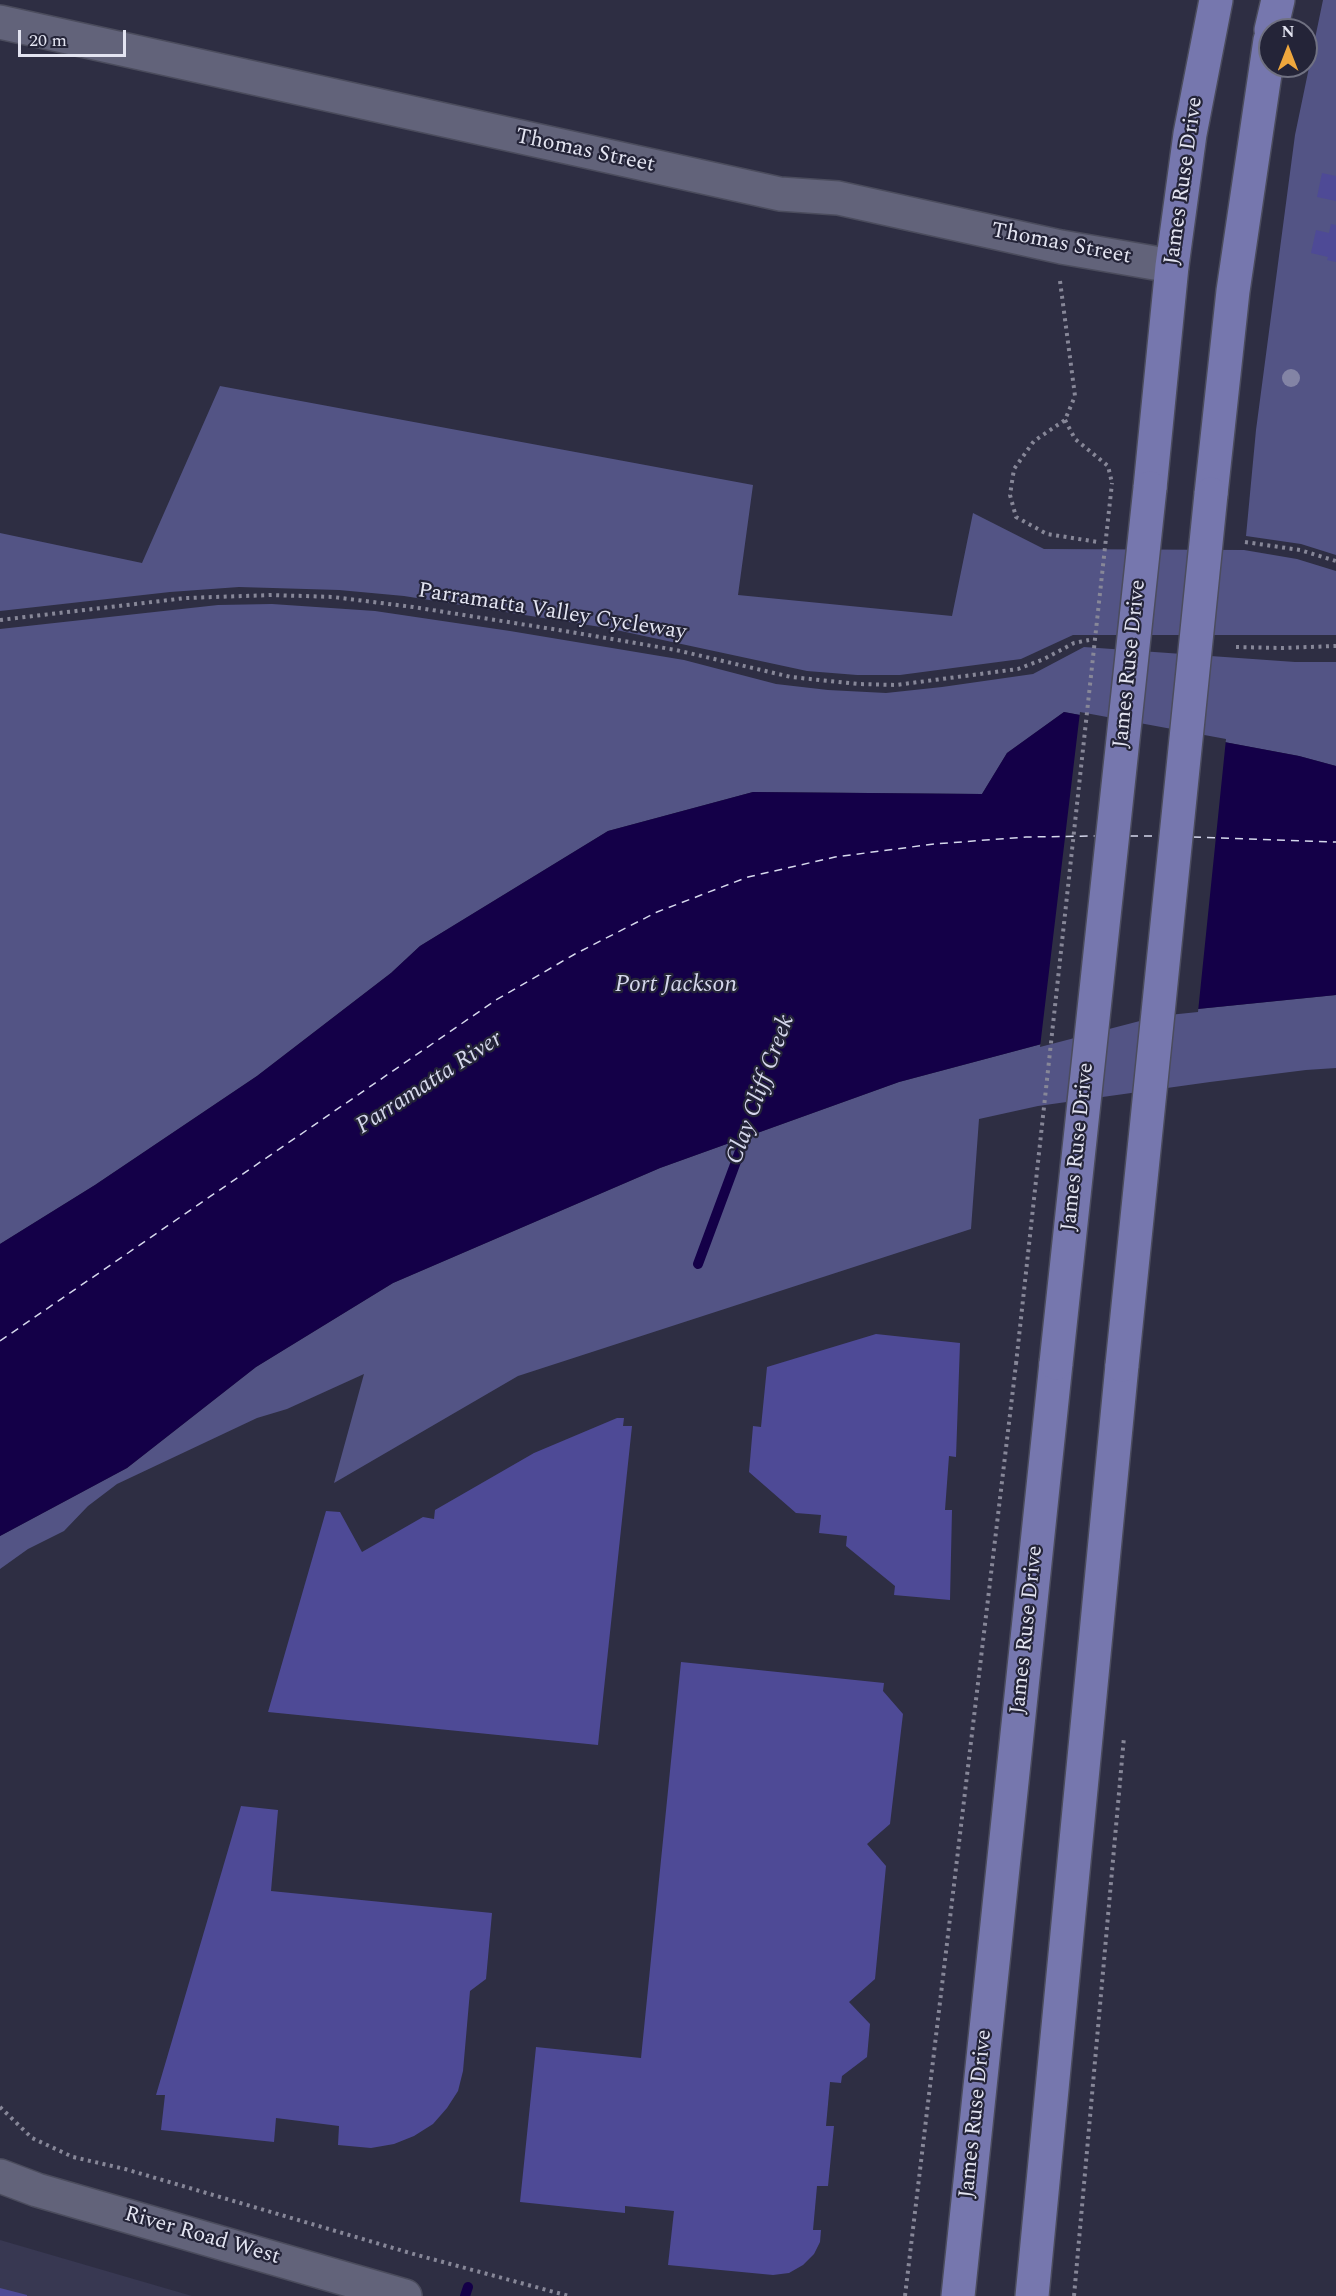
<!DOCTYPE html>
<style>
body{margin:0}
#map{position:relative;width:1336px;height:2296px;overflow:hidden;background:#2e2e43;font-family:Spectral,serif}
canvas{display:block}
.north{position:absolute;left:1258px;top:18px;width:60px;height:60px;box-sizing:border-box;background:#242438;border:2px solid #707182;border-radius:50%;rotate:0deg;font-size:16px;font-weight:700;line-height:24px;text-align:center;color:#e3e4f1}
.north::after{content:'';display:block;margin:auto;width:21px;height:27px;background:#efa73d;clip-path:polygon(50% 0,100% 100%,50% 72%,0 100%)}
.scale{position:absolute;left:18px;top:30px;width:108px;height:27px;box-sizing:border-box;border:3px solid #e3e4f1;border-top:0;padding-left:8px;font-size:18px;line-height:21px;white-space:nowrap;color:#e3e4f1;-webkit-text-stroke:4px #242438;paint-order:stroke}
</style>
<div id="map">
<canvas width="1336" height="2296"></canvas>
<div class="north">N</div>
<div class="scale">20 m</div>
</div>
<script>
const ctx = document.querySelector('canvas').getContext('2d');
ctx.lineJoin = 'round';
function fillPath(path, color) {
  ctx.fillStyle = color;
  ctx.fill(path, 'evenodd');
}
function toPath(rows) {
  const path = new Path2D();
  for (const r of rows) {
    path.moveTo(r[0], r[1]);
    for (let i = 2; i < r.length; i += 2) path.lineTo(r[i], r[i + 1]);
  }
  return path;
}
function strokePath(path, color, width, dash) {
  ctx.strokeStyle = color;
  ctx.lineWidth = width;
  ctx.lineCap = dash ? 'butt' : 'round';
  ctx.setLineDash(dash || []);
  ctx.stroke(path);
}
function label(font, color, halo, rows, align = 'center') {
  ctx.font = font + ' Spectral,serif';
  ctx.lineWidth = 4.5;
  ctx.setLineDash([]);
  ctx.textBaseline = 'middle';
  ctx.strokeStyle = halo;
  ctx.fillStyle = color;
  for (const [text, x, y, turn = 0] of rows) {
    ctx.save();
    ctx.translate(x, y);
    ctx.rotate((+turn || 0) * Math.PI / 180);
    ctx.textAlign = isNaN(turn) ? turn : align;
    if (halo) ctx.strokeText(text, 0, 0);
    ctx.fillText(text, 0, 0);
    ctx.restore();
  }
}
fillPath(toPath([
 [0,2240,192,2296,0,2296]
]), '#383852');
fillPath(toPath([
 [1323,0,1336,0,1336,555,1301,544,1246,536,1256,430,1295,135],
 [220,386,753,485,738,595,952,616,973,513,1044,549,1244,550,1297,559,1336,571,1336,635,1073,635,1021,659,900,675,857,675,807,671,607,628,404,596,339,590,239,587,170,592,0,611,0,533,142,563],
 [272,604,375,611,510,631,684,660,776,684,828,690,886,693,942,687,1033,674,1084,647,1295,662,1336,662,1336,766,1299,756,1064,712,1007,753,982,794,753,792,608,831,420,946,391,973,257,1076,95,1185,0,1244,0,629,218,605],
 [1336,995,1336,1068,1306,1070,1210,1082,1038,1106,979,1119,971,1229,518,1376,334,1483,364,1374,287,1409,257,1418,117,1484,88,1506,64,1531,28,1549,0,1569,0,1536,127,1468,256,1367,393,1283,660,1168,899,1082,1158,1013]
]), '#535485');
fillPath(toPath([
 [1064,712,1299,756,1336,766,1336,995,1158,1013,899,1082,660,1168,393,1283,256,1367,127,1468,0,1536,0,1244,95,1185,257,1076,391,973,420,946,608,831,753,792,982,794,1007,753]
]), '#140048');
fillPath(toPath([
 [1080,712,1226,739,1198,1012,1159,1016,1040,1047]
]), '#2e2e43');
strokePath(toPath([
 [698,1264,750,1124],
 [465,2296,468,2287]
]), '#140048', 10);
strokePath(toPath([
 [1130,836,1161,836],
 [1193,837,1336,842],
 [0,1341,496,1000,575,954,657,912,748,877,835,857,934,844,1026,837,1095,836]
]), '#d5d7ec', 1.5, [8, 6]);
fillPath(toPath([
 [1322,173,1336,176,1336,201,1317,197],
 [1331,224,1336,225,1336,262,1327,260,1328,257,1311,253,1316,230,1329,233],
 [876,1334,960,1343,956,1457,949,1456,945,1510,952,1510,950,1600,894,1595,895,1586,846,1546,847,1536,819,1533,821,1515,796,1513,749,1472,753,1426,761,1427,767,1367],
 [617,1418,624,1418,623,1426,632,1426,598,1745,268,1712,326,1511,340,1512,362,1552,423,1517,434,1519,435,1510,534,1453],
 [681,1662,884,1683,883,1691,903,1714,890,1824,867,1844,886,1866,875,1979,849,2002,870,2024,867,2057,842,2076,841,2083,830,2082,826,2126,834,2126,828,2186,817,2186,813,2230,821,2230,820,2242,814,2254,803,2265,789,2273,773,2275,668,2265,674,2211,625,2206,625,2213,520,2202,536,2047,641,2058],
 [241,1806,278,1810,271,1891,492,1913,486,1979,470,1991,463,2071,458,2091,447,2108,433,2124,414,2136,394,2144,371,2148,338,2145,339,2126,276,2118,274,2142,161,2130,165,2095,156,2095],
 [0,2288,27,2295,27,2296,0,2296]
]), '#4e4a96');
const minor = toPath([
 [0,22,780,194,838,198,1061,247,1172,266],
 [0,2176,37,2190,405,2296]
]);
const major = toPath([
 [1271,30,1278,0],
 [1150,488,1172,266,1190,134,1216,0],
 [1211,494,1233,291,1270,40],
 [958,2296,1056,1363],
 [1032,2296,1122,1365]
]);
strokePath(minor, '#4b4c5d', 36);
strokePath(major, '#4b4c5d', 36);
strokePath(toPath([
 [1060,281,1075,396,1065,420,1034,441,1014,469,1010,495,1016,517,1047,534,1098,542],
 [1065,420,1075,439,1108,466,1112,483],
 [1245,542,1300,550,1336,561],
 [0,620,186,598,272,595,333,597,413,607,565,631,676,650,791,677,858,684,896,685,1018,669,1044,659,1074,643,1089,640],
 [1236,647,1282,648,1336,646],
 [0,2107,32,2138,73,2157,125,2169,417,2255,569,2296],
 [905,2296,1016,1364],
 [1074,2296,1124,1737]
]), '#878798', 4, [3, 4.5]);
strokePath(minor, '#62637a', 33);
strokePath(major, '#7677ae', 33);
const majorBridge = toPath([
 [1056,1363,1150,488],
 [1122,1365,1211,494]
]);
strokePath(majorBridge, '#4b4c5d', 36, []);
strokePath(toPath([
 [1016,1364,1112,483]
]), '#878798', 4, [3, 4.5]);
strokePath(majorBridge, '#7677ae', 33);
ctx.fillStyle = '#8384a5';
for (const [x, y] of [
 [1291,378]
]) {
  ctx.beginPath();
  ctx.arc(x, y, 9, 0, 2 * Math.PI);
  ctx.fill();
}
label('22px', '#e3e4f1', '#242438', [
 ["Thomas Street",585,152,12],
 ["James Ruse Drive",1185,181,-82],
 ["Thomas Street",1061,245,11],
 ["Parramatta Valley Cycleway",552,613,9],
 ["James Ruse Drive",1131,664,-84],
 ["James Ruse Drive",1079,1147,-84],
 ["James Ruse Drive",1028,1630,-84],
 ["James Ruse Drive",977,2114,-84],
 ["River Road West",202,2237,16]
]);
label('italic 24px', '#d5d7ec', '#242438', [
 ["Port Jackson",676,986],
 ["Parramatta River",430,1084,-33],
 ["Clay Cliff Creek",762,1090,-70]
]);
</script>
